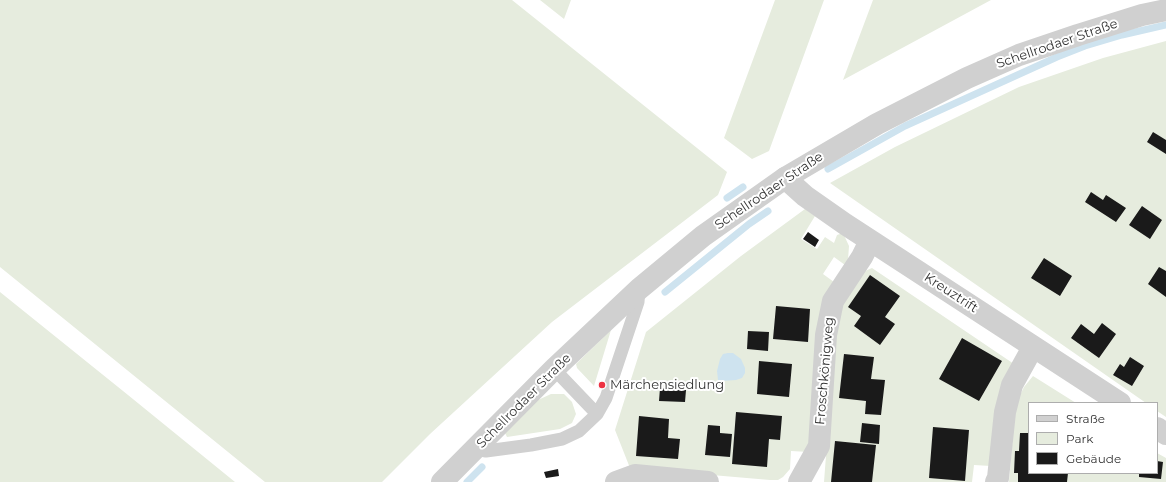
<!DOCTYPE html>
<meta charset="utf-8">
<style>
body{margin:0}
#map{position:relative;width:1166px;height:482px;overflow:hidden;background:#fff;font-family:Montserrat,sans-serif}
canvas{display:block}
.legend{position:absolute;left:1028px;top:402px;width:130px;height:72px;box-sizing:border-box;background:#fff;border:1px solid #adadad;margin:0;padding:5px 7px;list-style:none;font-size:12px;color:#333}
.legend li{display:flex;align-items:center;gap:8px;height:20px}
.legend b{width:20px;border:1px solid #adadad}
</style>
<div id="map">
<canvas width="1166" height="482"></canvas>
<ul class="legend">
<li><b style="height:5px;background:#d0d0d0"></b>Straße</li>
<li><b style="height:11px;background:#e6ecde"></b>Park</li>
<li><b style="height:11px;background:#1a1a1a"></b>Gebäude</li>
</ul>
</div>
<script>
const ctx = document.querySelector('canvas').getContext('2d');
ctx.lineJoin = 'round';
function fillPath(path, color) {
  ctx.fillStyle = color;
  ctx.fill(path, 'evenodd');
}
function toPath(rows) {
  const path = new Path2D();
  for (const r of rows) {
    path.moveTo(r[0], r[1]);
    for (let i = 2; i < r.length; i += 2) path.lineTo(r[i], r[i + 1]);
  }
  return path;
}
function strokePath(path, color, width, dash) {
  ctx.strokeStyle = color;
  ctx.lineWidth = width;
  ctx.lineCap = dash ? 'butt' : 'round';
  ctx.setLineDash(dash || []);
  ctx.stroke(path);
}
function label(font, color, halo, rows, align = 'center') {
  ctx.font = font + ' Montserrat,sans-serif';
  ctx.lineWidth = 4;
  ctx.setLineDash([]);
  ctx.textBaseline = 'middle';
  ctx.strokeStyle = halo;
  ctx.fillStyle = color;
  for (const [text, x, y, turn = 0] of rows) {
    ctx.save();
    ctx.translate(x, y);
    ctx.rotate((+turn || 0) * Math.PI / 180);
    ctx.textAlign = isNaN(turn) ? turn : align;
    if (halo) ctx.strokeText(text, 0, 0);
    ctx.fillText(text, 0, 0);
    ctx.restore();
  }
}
fillPath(toPath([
 [0,0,512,0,727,172,718,195,552,322,430,434,382,482,265,482,0,267],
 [540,0,571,0,564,19],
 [775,0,824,0,769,151,752,159,724,138],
 [873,0,991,0,843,80],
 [1166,41,1166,417,1157,411,1157,403,1146,403,830,183,895,147,1019,87,1103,58],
 [805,209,815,216,801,239,817,249,825,237,834,243,837,235,843,233,849,246,848,260,845,265,834,257,823,274,834,282,809,452,791,451,790,469,783,477,778,480,770,480,630,468,615,430,646,332,741,256],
 [872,268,1014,364,991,466,974,465,972,482,824,482,835,337,839,309,865,271],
 [0,292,128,395,235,482,0,482],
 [611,330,594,386,577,368,576,364],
 [1033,376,1076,403,1029,403,1029,473,1157,473,1157,453,1166,458,1166,482,1009,482,1015,411,1020,395,1024,387],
 [551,394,564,394,572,402,576,414,572,423,560,429,507,437,505,433,538,400]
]), '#e6ecde');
fillPath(toPath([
 [728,353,733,353,741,359,745,368,745,373,742,378,736,380,722,381,718,380,717,371,720,359,723,354]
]), '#cee3ef');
strokePath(toPath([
 [828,169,905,126,1057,57,1085,46,1122,35,1166,25],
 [727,198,743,187],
 [665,292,749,224,768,211],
 [467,482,482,467]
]), '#cee3ef', 7);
fillPath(toPath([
 [1153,132,1166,140,1166,154,1147,142],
 [1091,192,1103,200,1106,195,1126,208,1116,222,1085,202],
 [1142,206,1162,220,1150,239,1129,225],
 [808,232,819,240,815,247,803,239],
 [1044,258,1072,276,1060,296,1031,278],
 [1159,267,1166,271,1166,297,1148,284],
 [870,275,900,296,885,317,895,324,880,345,854,326,861,316,848,307],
 [776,306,810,309,808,342,773,339],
 [1102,323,1116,334,1099,358,1071,338,1081,324,1094,334],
 [748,331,769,332,768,351,747,349],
 [962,338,1002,361,979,401,939,379],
 [844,354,874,357,871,379,885,380,881,415,865,414,866,401,839,398],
 [1130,357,1144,366,1132,386,1113,375,1120,364,1124,367],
 [759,361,792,364,789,397,757,394],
 [660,388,686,390,685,402,659,401],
 [736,412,782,416,780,440,769,439,767,467,732,464],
 [639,416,669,419,668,438,680,439,678,459,636,456],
 [862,423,880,425,879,444,860,442],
 [708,425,720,426,720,433,732,434,730,457,705,455],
 [933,427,969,430,965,481,929,478],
 [1020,433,1029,433,1029,473,1068,473,1067,482,1018,482,1018,473,1014,473,1015,451,1019,451],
 [835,441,876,445,872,482,831,482],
 [1157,461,1163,462,1161,479,1139,477,1139,473,1157,473],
 [558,469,559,476,546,478,544,472]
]), '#1a1a1a');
strokePath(toPath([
 [554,369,597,414],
 [475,449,486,451,531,445,562,439,579,431,597,414,606,398,638,302,639,289]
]), '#d0d0d0', 13);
strokePath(toPath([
 [785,178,805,196,845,224,1120,403],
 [1157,428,1166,434],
 [616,482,635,475,708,482],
 [799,482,819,446,826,335,833,301,862,257,870,241],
 [996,482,998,478,1005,412,1012,385,1033,347]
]), '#d0d0d0', 22);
strokePath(toPath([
 [442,482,554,369,639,289,703,236,785,178,877,124,967,78,1019,55,1078,35,1142,15,1166,10]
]), '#d0d0d0', 22);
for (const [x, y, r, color] of [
 [602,385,4,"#ed3243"]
]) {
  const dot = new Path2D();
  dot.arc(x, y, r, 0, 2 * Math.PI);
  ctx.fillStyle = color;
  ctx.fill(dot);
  strokePath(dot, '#fff', 1.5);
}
label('13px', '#333', '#fff', [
 ["Schellrodaer Straße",1057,44,-19],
 ["Schellrodaer Straße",769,191,-34],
 ["Kreuztrift",951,293,33],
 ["Froschkönigweg",825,371,-85],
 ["Schellrodaer Straße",524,401,-45]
]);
label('13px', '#333', '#fff', [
 ["Märchensiedlung",610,385]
], 'left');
</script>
